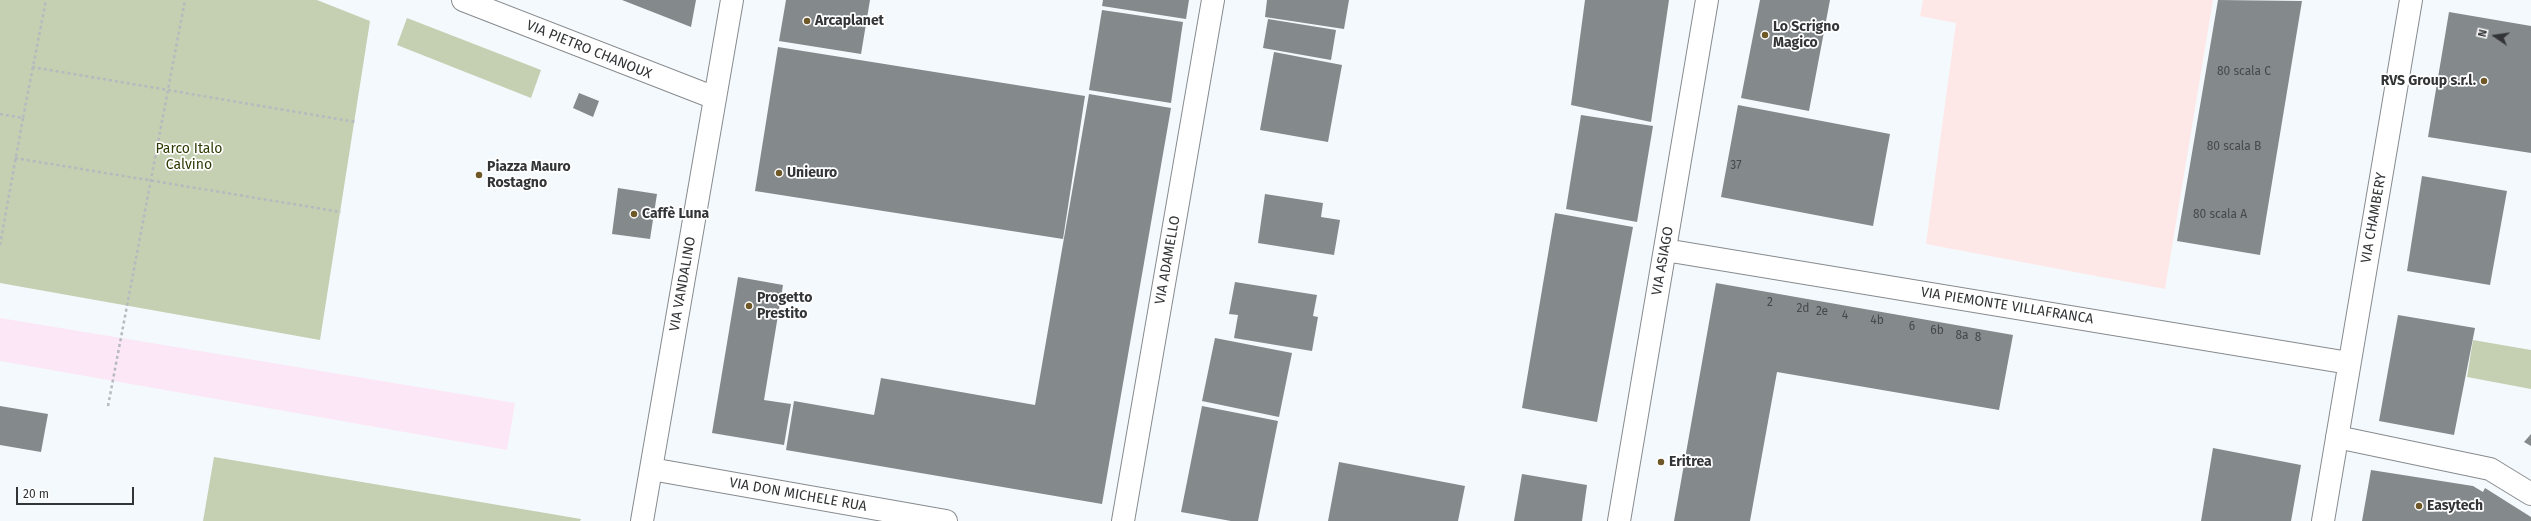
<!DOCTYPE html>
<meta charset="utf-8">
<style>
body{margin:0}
#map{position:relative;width:2531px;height:521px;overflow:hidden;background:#f4f9fd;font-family:"Fira Sans",sans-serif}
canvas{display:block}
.north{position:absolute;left:2475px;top:16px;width:40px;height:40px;-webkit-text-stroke:3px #fff;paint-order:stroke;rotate:283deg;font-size:11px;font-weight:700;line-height:16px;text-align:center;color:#323436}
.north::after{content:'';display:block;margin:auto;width:14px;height:18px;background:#323436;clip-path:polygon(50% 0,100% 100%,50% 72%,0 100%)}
.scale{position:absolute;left:16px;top:487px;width:118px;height:18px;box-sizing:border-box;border:2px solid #323436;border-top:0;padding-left:5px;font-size:12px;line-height:14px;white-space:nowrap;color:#323436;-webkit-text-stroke:3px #fff;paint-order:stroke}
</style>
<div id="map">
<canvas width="2531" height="521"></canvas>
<div class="north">N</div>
<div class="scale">20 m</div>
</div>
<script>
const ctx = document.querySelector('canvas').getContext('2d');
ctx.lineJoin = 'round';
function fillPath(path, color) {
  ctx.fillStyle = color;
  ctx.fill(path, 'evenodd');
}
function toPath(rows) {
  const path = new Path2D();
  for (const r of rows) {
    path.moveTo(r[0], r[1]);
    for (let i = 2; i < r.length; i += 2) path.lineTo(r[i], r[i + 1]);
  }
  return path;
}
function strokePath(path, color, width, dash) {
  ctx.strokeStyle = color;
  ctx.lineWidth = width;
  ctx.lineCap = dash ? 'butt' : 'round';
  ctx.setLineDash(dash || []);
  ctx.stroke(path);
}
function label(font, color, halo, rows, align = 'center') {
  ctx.font = font + ' "Fira Sans",sans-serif';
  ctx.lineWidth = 3.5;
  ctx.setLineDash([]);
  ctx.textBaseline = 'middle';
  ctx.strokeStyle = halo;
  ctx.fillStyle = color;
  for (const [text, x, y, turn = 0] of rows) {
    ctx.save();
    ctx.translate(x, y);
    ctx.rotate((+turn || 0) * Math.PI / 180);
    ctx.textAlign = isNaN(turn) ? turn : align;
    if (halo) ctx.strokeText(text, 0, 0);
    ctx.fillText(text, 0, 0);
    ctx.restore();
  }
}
fillPath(toPath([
 [0,318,515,403,507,450,0,361]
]), '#fce7f6');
fillPath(toPath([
 [1923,0,2213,0,2165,289,1926,244,1956,23,1920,16]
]), '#fee8e7');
fillPath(toPath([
 [0,0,317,0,370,21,320,340,0,283],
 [407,18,541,70,531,98,397,45],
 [2473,340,2531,350,2531,389,2467,377],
 [214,457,581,519,580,521,203,521]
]), '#c5cfb2');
fillPath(toPath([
 [622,0,696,0,691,27],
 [786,0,870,0,861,54,779,41],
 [1103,0,1189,0,1186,19,1102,6],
 [1267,0,1349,0,1344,29,1265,17],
 [1585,0,1669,0,1651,122,1571,105],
 [1760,0,1830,0,1809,111,1741,98],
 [2218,0,2302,1,2260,255,2177,241],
 [1102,10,1183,22,1171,103,1089,90],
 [2449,12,2531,26,2531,153,2428,137],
 [1268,19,1336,30,1331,60,1263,48],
 [778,47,1085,96,1063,239,755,191],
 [1274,52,1342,65,1328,142,1260,130],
 [579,93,599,101,593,117,573,108],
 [1089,94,1171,108,1102,504,786,450,794,401,874,415,881,378,1035,405],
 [1738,105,1890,134,1873,226,1721,197],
 [1581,115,1653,126,1637,222,1566,209],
 [2422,176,2507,191,2490,285,2407,271],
 [618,188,657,194,650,239,612,234],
 [1265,194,1323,203,1321,217,1340,220,1334,255,1258,243],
 [1555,213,1633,227,1597,422,1522,408],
 [738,277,783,285,764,400,791,404,784,445,712,433],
 [1235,282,1317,295,1313,316,1318,317,1312,351,1234,338,1238,315,1229,314],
 [1716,283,2013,335,1999,410,1777,372,1750,521,1674,521],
 [2398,315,2475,328,2454,435,2379,421],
 [1215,338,1292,353,1279,417,1202,401],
 [0,406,48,414,41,452,0,445],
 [1202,406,1278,421,1258,521,1231,521,1181,512],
 [2531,434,2531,446,2524,442],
 [2213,448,2301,465,2291,521,2201,521],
 [1339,462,1465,486,1458,521,1328,521],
 [2371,470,2473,486,2483,492,2485,488,2531,517,2531,521,2362,521],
 [1522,474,1587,485,1582,521,1514,521]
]), '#84898c');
const street = toPath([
 [463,0,715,98],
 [1665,250,2349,363],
 [2337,437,2490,469,2531,494],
 [651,469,946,521],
 [642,521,732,0],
 [1123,521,1213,0],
 [1619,521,1707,0],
 [2323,521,2411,0]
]);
strokePath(street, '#878b8e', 24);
strokePath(toPath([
 [32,67,356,122],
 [0,114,23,118,46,0],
 [15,158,341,212],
 [0,245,23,118],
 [108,406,185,0]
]), '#b6babe', 2.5, [3, 3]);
strokePath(street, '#fff', 22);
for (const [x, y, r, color] of [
 [807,21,4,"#6f5828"],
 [1765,35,4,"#6f5828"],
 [2484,81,4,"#6f5828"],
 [779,173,4,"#6f5828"],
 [479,175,4,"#6f5828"],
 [634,214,4,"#6f5828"],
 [749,306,4,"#6f5828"],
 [1661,462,4,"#6f5828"],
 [2419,506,4,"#6f5828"]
]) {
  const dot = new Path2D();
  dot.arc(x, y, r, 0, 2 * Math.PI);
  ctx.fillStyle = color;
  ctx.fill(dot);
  strokePath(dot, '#fff', 1.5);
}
label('12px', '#46494c', null, [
 ["80 scala C",2244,72],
 ["80 scala B",2234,147],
 ["37",1736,166],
 ["80 scala A",2220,215],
 ["2",1770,303],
 ["2d",1803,309],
 ["2e",1822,312],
 ["4",1845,316],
 ["4b",1877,321],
 ["6",1912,327],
 ["6b",1937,331],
 ["8a",1962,336],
 ["8",1978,338]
]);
label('bold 14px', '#323436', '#fff', [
 ["Arcaplanet",815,21],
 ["Lo Scrigno",1773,27],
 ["Magico",1773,43],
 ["RVS Group s.r.l.",2476,81,"right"],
 ["Piazza Mauro",487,167],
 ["Rostagno",487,183],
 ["Unieuro",787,173],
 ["Caffè Luna",642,214],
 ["Progetto",757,298],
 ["Prestito",757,314],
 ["Eritrea",1669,462],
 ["Easytech",2427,506]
], 'left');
label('14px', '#323436', '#fff', [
 ["VIA PIETRO CHANOUX",589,50,22],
 ["VIA CHAMBERY",2374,218,-80],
 ["VIA ADAMELLO",1168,260,-80],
 ["VIA ASIAGO",1663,261,-80],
 ["VIA VANDALINO",683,284,-80],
 ["VIA PIEMONTE VILLAFRANCA",2007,306,9],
 ["VIA DON MICHELE RUA",798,495,10]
]);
label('14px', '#2e3b04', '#fff', [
 ["Parco Italo",189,149],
 ["Calvino",189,165]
]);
</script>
